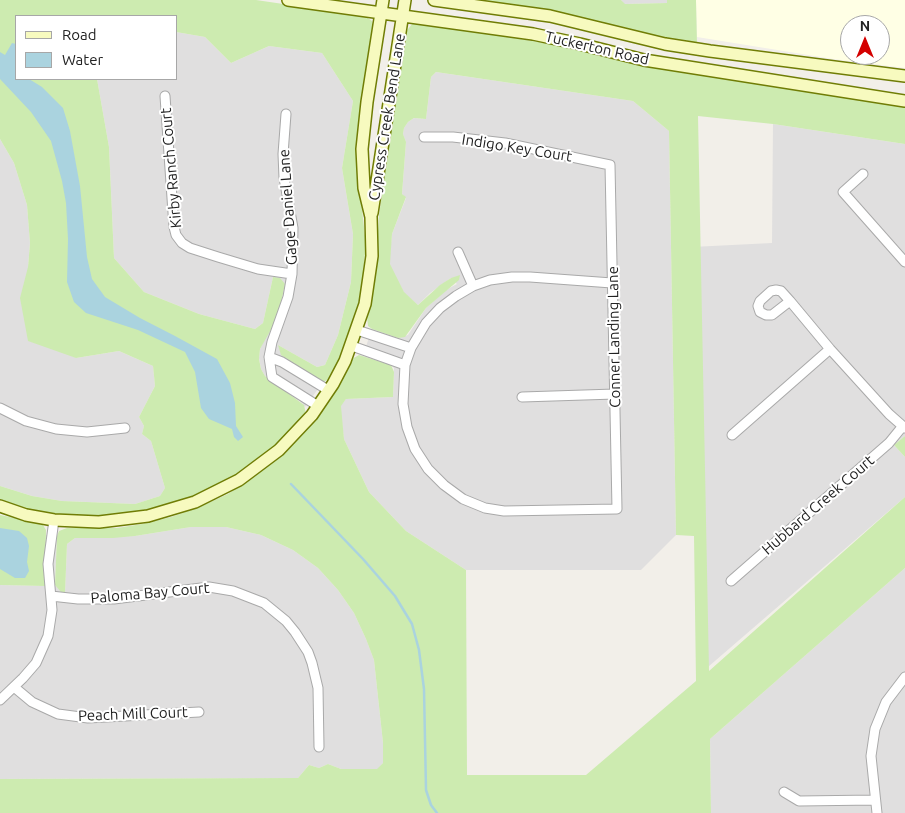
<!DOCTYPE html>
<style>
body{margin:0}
#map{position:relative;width:905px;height:813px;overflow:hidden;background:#f2efe9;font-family:Ubuntu,sans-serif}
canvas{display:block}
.legend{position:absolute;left:15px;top:15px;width:162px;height:65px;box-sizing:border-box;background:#fff;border:1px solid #a7a7a7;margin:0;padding:6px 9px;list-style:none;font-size:15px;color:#222}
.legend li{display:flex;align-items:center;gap:10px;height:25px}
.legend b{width:25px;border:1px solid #a7a7a7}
.north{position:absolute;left:840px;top:15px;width:50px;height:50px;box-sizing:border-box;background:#fff;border:1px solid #a7a7a7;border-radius:50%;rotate:0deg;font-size:14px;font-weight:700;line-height:20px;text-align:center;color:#222}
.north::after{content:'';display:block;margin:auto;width:18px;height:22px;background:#d40000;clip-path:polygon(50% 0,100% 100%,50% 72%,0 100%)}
</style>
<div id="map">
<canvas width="905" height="813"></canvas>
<ul class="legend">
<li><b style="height:6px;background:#f7fabf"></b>Road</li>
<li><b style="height:14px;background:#aad3df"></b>Water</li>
</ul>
<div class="north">N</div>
</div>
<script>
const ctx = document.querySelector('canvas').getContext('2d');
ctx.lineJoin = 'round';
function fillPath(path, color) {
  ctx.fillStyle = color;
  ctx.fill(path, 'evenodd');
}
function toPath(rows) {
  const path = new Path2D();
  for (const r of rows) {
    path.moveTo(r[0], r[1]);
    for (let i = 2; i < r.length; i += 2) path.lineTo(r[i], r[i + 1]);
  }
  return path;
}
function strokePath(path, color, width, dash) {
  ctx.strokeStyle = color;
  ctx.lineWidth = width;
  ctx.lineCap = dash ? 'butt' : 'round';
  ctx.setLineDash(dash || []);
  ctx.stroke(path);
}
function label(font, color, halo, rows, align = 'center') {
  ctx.font = font + ' Ubuntu,sans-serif';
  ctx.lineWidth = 4;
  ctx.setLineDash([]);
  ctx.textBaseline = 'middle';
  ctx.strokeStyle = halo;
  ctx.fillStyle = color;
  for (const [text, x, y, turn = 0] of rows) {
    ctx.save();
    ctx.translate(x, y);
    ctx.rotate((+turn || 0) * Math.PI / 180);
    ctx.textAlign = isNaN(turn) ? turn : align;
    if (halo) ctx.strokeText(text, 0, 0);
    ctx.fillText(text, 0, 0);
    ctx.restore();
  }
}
fillPath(toPath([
 [621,0,667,0,667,3,624,4],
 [176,32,205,37,231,63,269,46,322,53,353,101,342,168,353,234,351,282,338,335,325,365,317,367,278,345,323,382,305,407,300,401,265,376,261,369,259,358,260,349,281,303,285,284,273,277,263,323,255,329,199,314,144,292,114,258,109,147,97,79,176,79],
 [436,72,633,101,669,131,676,535,641,570,466,570,406,531,369,492,344,439,340,406,346,399,393,397,394,368,391,365,363,355,372,329,398,338,408,335,426,308,446,290,457,284,451,278,430,293,418,305,404,293,389,264,392,234,406,198,402,194,406,142,403,134,404,128,408,122,414,118,426,119,431,77],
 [773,124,905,144,905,436,894,445,905,457,905,497,701,673,692,247,772,243],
 [0,139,14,163,27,205,30,243,28,267,76,358,119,351,153,366,155,386,139,417,144,426,142,434,151,441,165,488,160,496,135,504,62,501,32,496,0,486],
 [191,527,226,527,261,535,293,550,318,568,338,590,354,613,366,639,374,660,383,743,383,763,378,769,341,769,328,764,319,768,309,765,298,778,0,779,0,585,44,586,46,535,57,536,55,585,65,593,67,544,75,538,135,536],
 [905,568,905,813,711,813,710,739]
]), '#e0dfdf');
fillPath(toPath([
 [696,0,905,0,905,68,833,59,697,37],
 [850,25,880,25,880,55,850,55]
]), '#ffffe5');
fillPath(toPath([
 [0,0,256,0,365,16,372,21,373,25,358,176,366,244,361,293,350,338,330,379,323,382,281,355,278,345,317,367,325,365,338,335,351,282,353,234,342,168,353,101,322,53,269,46,231,63,205,37,176,32,176,16,16,16,16,79,97,79,109,147,114,258,144,292,199,314,255,329,263,323,273,277,280,278,285,284,281,303,273,326,260,349,259,359,261,369,265,376,304,405,306,414,268,452,242,473,181,503,123,516,68,518,18,509,0,502,0,486,32,496,62,501,135,504,160,496,165,488,151,441,142,434,144,426,139,417,155,386,153,366,119,351,76,358,28,341,20,298,28,267,30,243,27,205,14,163,0,139],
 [468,0,621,0,625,4,667,3,667,0,696,0,697,45],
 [418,23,565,46,667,70,905,105,905,144,773,124,698,116,709,671,905,497,905,568,710,739,711,813,0,813,0,779,298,778,309,765,319,768,328,764,341,769,377,769,383,763,383,743,374,660,366,639,354,613,338,590,318,568,293,550,261,535,226,527,191,527,135,536,113,538,75,538,67,544,65,593,61,592,55,585,57,536,59,531,67,528,117,528,142,524,171,517,197,508,228,494,271,464,293,444,324,407,352,359,359,355,391,365,394,372,393,397,346,399,341,406,344,439,369,492,406,531,466,570,467,775,586,775,696,681,694,536,676,535,669,131,633,101,436,72,431,77,426,119,414,118,408,122,404,128,403,134,406,142,402,194,406,197,392,234,390,264,404,292,418,305,440,285,451,278,460,275,459,280,426,308,405,337,398,338,372,329,368,326,367,317,375,278,379,215,405,33,412,24],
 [905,436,905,457,894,445],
 [0,515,34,522,43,525,46,530,45,586,0,585]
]), '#cdebb0');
fillPath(toPath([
 [12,43,16,44,16,79,29,79,42,87,63,108,70,131,80,186,87,257,92,279,105,297,140,318,175,336,217,359,230,383,235,403,236,426,243,437,238,441,234,437,232,429,209,419,201,408,195,372,185,352,138,330,86,313,74,302,67,282,68,239,66,203,62,181,51,141,31,112,0,79,0,52,5,55],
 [0,528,19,531,27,538,29,546,27,562,29,571,25,578,15,578,0,569]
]), '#aad3df');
strokePath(toPath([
 [291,484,363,559,395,596,412,624,419,650,424,689,426,790,431,805,437,813]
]), '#aad3df', 2.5);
const street = toPath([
 [165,96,174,227,176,235,182,243,190,248,218,257,258,269,292,274],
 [286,114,283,154,284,178,293,228,292,274,288,297,272,342,269,357,272,377,318,406],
 [424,137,453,137,505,143,610,165,617,509,504,511,485,508,463,499,444,485,428,469,415,449,407,427,403,404,405,365,411,348,426,323,440,308,456,296,473,286,490,280,512,277,530,277,612,283],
 [863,174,843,192,905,262],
 [458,252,473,286],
 [790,301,772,315,766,315,760,312,758,306,760,301,771,291,776,290,781,291,790,301,830,349,889,414,905,428],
 [357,330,411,348],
 [352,346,405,365],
 [269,357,282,362,328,390],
 [522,397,615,394],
 [0,408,26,421,56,429,87,432,125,428],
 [732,435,830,349],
 [731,581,889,443,902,427],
 [51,596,78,599,114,599,209,587,233,591,264,603,286,621,295,632,308,652,312,663,318,688,319,747],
 [14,687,32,702,58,714,88,718,199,712],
 [0,700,23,678,36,663,48,636,52,610,48,564,54,520],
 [784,792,799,801,875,800],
 [877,813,871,756,875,729,886,702,905,677]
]);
const secondary = toPath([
 [288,0,533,34,580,44,644,60,905,101],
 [434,0,550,16,665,44,710,51,905,76],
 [372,213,405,0],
 [0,506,26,515,54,520,99,522,148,516,195,502,239,480,279,450,312,415,333,384,345,361,365,304,372,256,371,217,364,188,362,149,367,102,383,0]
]);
strokePath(street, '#a9a9a9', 11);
strokePath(secondary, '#707d05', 14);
strokePath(street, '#fff', 9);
strokePath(secondary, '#f7fabf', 11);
label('15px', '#222', '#fff', [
 ["Tuckerton Road",597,48,13],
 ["Cypress Creek Bend Lane",387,117,-81],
 ["Indigo Key Court",517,148,9],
 ["Kirby Ranch Court",171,168,-95],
 ["Gage Daniel Lane",288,207,-94],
 ["Conner Landing Lane",614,337,-91],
 ["Hubbard Creek Court",818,505,-41],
 ["Paloma Bay Court",150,593,-5],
 ["Peach Mill Court",133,714,-2]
]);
</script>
